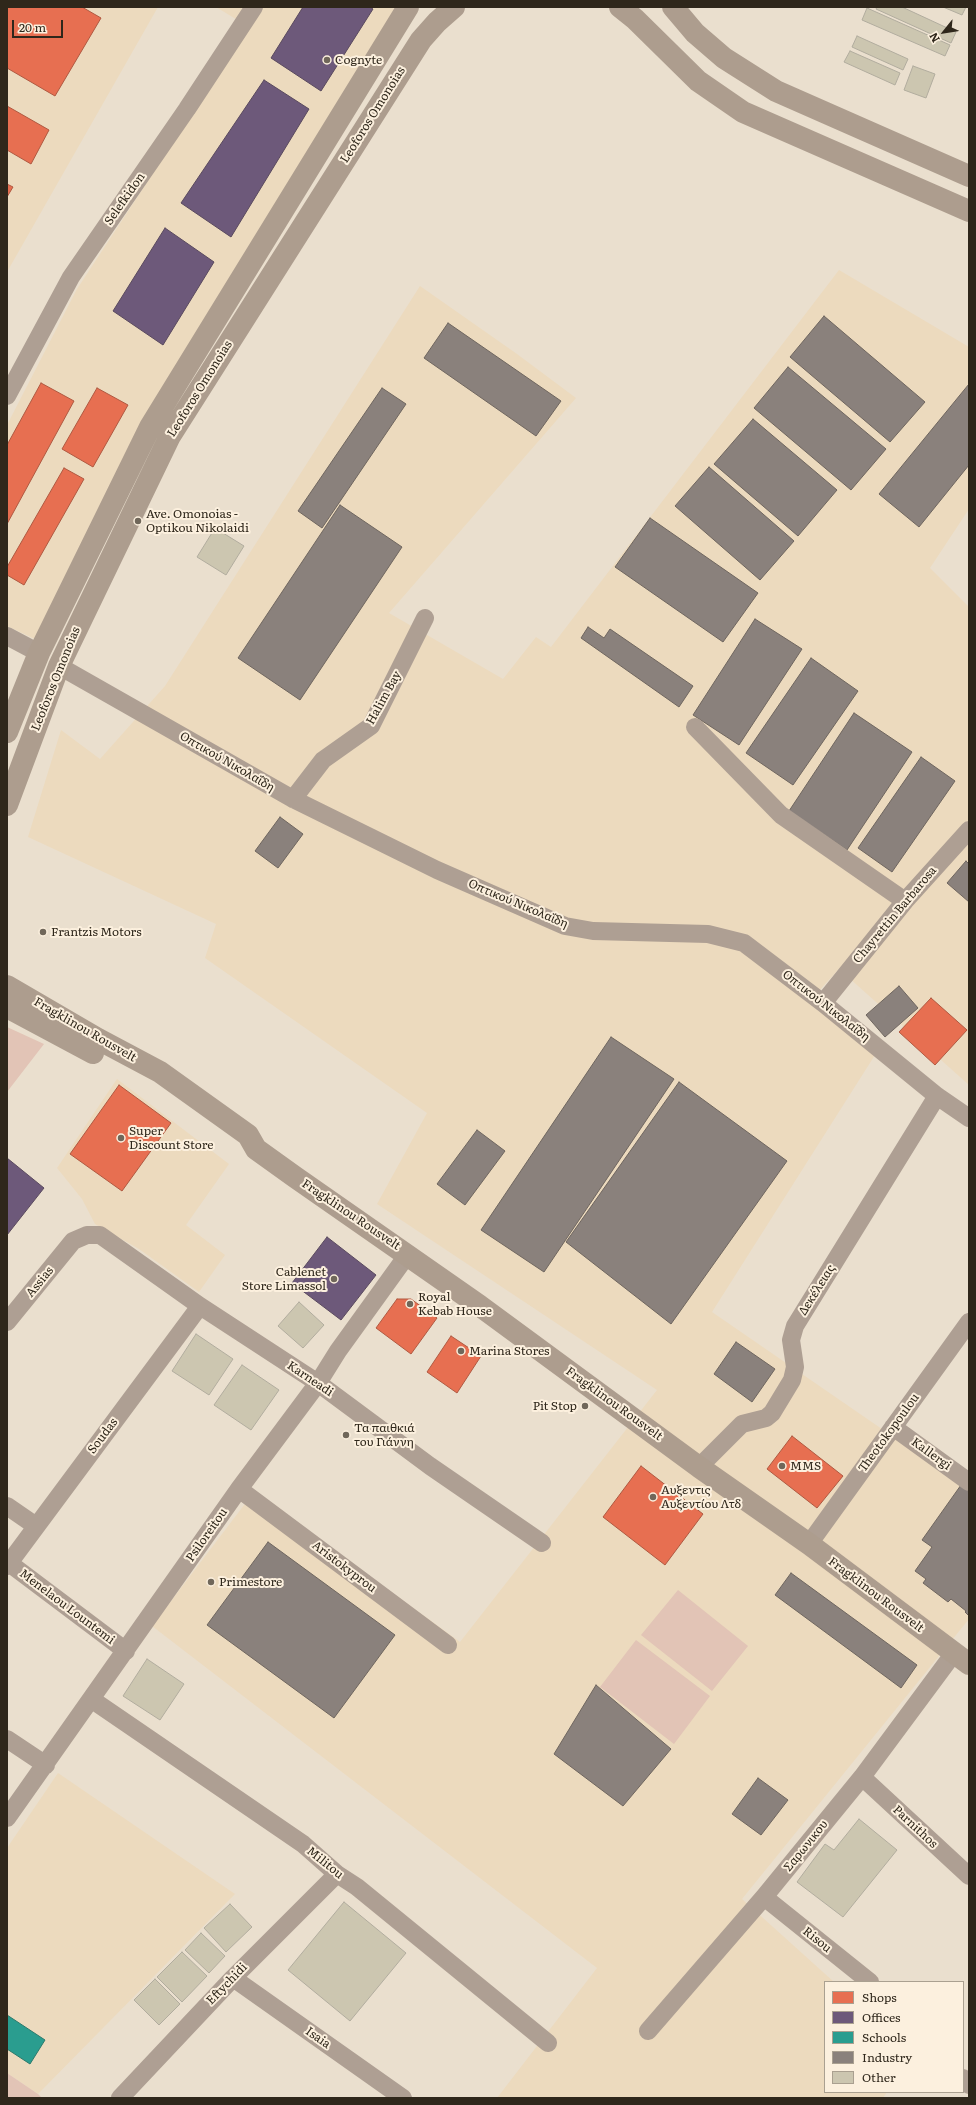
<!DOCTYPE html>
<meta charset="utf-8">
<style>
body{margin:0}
#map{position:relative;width:976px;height:2105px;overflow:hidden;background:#eadfce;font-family:Literata,serif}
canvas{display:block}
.frame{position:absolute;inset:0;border:8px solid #2f271b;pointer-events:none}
.legend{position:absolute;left:824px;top:1981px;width:140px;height:112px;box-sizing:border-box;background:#fcf0de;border:1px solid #aaa090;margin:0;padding:5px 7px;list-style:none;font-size:12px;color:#2f271b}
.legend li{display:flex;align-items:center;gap:8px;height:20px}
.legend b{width:20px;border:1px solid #aaa090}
.north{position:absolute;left:924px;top:12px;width:40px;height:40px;-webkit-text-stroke:3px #fcf0de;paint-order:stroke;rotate:240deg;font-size:11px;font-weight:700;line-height:16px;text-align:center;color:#2f271b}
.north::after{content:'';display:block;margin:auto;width:14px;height:18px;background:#2f271b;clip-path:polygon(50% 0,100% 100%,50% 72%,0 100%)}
.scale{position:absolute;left:12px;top:20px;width:51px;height:18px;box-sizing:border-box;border:2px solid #2f271b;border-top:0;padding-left:5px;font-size:12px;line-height:14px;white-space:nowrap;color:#2f271b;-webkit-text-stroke:3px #fcf0de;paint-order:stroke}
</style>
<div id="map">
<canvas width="976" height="2105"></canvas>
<div class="frame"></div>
<ul class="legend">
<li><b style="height:11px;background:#e76f51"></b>Shops</li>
<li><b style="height:11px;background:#6d597a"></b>Offices</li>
<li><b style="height:11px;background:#2a9d8f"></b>Schools</li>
<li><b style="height:11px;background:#8a817c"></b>Industry</li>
<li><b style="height:11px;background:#ccc6b0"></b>Other</li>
</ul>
<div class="north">N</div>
<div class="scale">20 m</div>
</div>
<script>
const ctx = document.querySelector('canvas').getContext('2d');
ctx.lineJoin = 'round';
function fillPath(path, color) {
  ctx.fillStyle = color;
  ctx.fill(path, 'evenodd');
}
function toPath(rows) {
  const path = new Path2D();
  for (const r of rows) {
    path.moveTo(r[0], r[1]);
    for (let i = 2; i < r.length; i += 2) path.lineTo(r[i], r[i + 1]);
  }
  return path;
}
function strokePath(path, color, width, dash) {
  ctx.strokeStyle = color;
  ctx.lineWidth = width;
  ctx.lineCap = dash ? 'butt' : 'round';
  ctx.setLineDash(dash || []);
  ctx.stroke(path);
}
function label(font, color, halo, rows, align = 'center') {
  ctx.font = font + ' Literata,serif';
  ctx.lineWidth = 4;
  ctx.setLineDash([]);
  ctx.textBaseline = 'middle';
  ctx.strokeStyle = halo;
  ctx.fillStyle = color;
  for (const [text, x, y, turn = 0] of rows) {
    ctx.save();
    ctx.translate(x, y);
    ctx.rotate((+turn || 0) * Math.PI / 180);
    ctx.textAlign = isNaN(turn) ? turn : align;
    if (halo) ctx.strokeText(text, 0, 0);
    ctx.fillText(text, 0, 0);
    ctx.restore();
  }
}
fillPath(toPath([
 [7,7,158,7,7,272],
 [216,7,396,7,35,639,7,626,7,425,77,289,249,27],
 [839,270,969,347,969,509,930,568,969,607,969,1085,839,969,815,995,882,1044,712,1312,969,1489,969,1619,742,1899,834,1982,825,1982,825,2092,887,2092,883,2098,497,2098,597,1968,152,1626,254,1492,460,1642,657,1390,377,1204,427,1113,205,958,216,924,28,837,61,730,100,759,165,686,420,286,517,354,576,398,389,613,503,679,536,637,551,647],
 [117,1079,229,1164,186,1225,225,1255,199,1292,139,1249,95,1224,82,1199,57,1168],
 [58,1773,235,1894,38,2094,7,2073,7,1848]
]), '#ecdabe');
fillPath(toPath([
 [7,1027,44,1044,7,1092],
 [678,1590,748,1646,712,1691,641,1635],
 [636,1640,710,1696,674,1744,600,1687],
 [7,2073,38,2094,42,2098,7,2098]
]), '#e2c4b6');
const shops = toPath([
 [7,7,82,7,101,18,55,96,7,68,7,7],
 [7,106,49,130,31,164,7,150,7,106],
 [7,184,13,187,7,197,7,184],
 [41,383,74,401,7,524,7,445,41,383],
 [97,388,128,405,93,467,62,449,97,388],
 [64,468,84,479,24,585,7,575,7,567,64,468],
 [931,998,967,1030,935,1065,899,1032,931,998],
 [119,1085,171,1123,122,1191,70,1154,119,1085],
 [397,1299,411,1299,437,1318,411,1354,376,1328,397,1299],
 [451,1336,481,1356,457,1393,427,1372,451,1336],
 [792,1436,843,1476,817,1508,767,1469,792,1436],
 [641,1466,703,1514,665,1565,603,1517,641,1466]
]);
fillPath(shops, '#e76f51');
strokePath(shops, '#b05941', 1);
const offices = toPath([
 [303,7,370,7,373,9,321,91,271,58,303,7],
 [264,80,309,109,231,237,181,203,264,80],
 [165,228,214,262,163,345,113,311,165,228],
 [7,1158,44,1188,7,1235,7,1158],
 [327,1237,376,1275,341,1320,292,1283,327,1237]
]);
fillPath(offices, '#6d597a');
strokePath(offices, '#5a4a5e', 1);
const schools = toPath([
 [7,2015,45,2040,30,2064,7,2049,7,2015]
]);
fillPath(schools, '#2a9d8f');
strokePath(schools, '#2c7a6c', 1);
const industry = toPath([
 [824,316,925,402,890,442,790,357,824,316],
 [448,323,561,401,536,436,424,358,448,323],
 [788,367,886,449,851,490,754,408,788,367],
 [969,384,969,465,919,527,879,494,969,384],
 [382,388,406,404,322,528,298,511,382,388],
 [753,419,837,490,798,536,714,464,753,419],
 [709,467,794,541,760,580,675,506,709,467],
 [340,505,402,547,300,700,238,658,340,505],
 [650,518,758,593,723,642,615,567,650,518],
 [755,619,802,649,739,745,693,715,755,619],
 [588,627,604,638,610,629,693,686,679,707,581,638,588,627],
 [811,658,858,691,793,785,746,753,811,658],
 [854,713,912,752,847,850,789,811,854,713],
 [921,757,955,781,892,872,858,848,921,757],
 [280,817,303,834,278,868,255,851,280,817],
 [966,861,969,864,969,902,947,883,966,861],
 [899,986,918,1008,885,1037,866,1015,899,986],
 [611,1037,674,1079,544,1272,481,1230,611,1037],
 [679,1082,787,1161,671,1324,566,1242,679,1082],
 [477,1130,505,1151,465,1205,437,1184,477,1130],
 [736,1342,775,1369,752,1402,714,1374,736,1342],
 [961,1485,969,1491,969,1616,965,1612,966,1611,951,1599,948,1602,923,1583,926,1579,915,1571,932,1547,922,1540,961,1485],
 [268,1542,395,1635,334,1718,207,1625,268,1542],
 [791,1573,917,1665,901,1688,775,1595,791,1573],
 [596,1685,671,1749,623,1806,554,1754,596,1685],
 [758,1778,788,1800,761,1835,732,1814,758,1778]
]);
fillPath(industry, '#8a817c');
strokePath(industry, '#6f665f', 1);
const building = toPath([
 [877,7,902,7,956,32,951,43,876,9,877,7],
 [943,7,966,7,962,15,943,7],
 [867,8,950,45,945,56,862,20,867,8],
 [857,36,908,59,903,70,852,47,857,36],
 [850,51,900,73,895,85,844,62,850,51],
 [913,66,935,74,926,98,904,90,913,66],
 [215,528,244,546,226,575,197,557,215,528],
 [299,1302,324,1325,303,1348,278,1326,299,1302],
 [196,1334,233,1359,209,1395,172,1371,196,1334],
 [242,1365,279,1390,251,1430,214,1405,242,1365],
 [147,1659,184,1684,160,1720,123,1696,147,1659],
 [859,1819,897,1850,843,1917,797,1882,825,1844,834,1850,859,1819],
 [344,1902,406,1953,350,2021,288,1970,344,1902],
 [230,1904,252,1927,226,1952,204,1928,230,1904],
 [201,1933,225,1956,209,1973,185,1950,201,1933],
 [182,1952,207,1976,182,2002,157,1977,182,1952],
 [155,1979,180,2004,159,2025,134,2000,155,1979]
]);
fillPath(building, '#ccc6b0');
strokePath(building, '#b1ac9e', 1);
strokePath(toPath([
 [7,396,71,277,187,109,254,7],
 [7,636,39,653],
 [59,666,293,799,437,870,565,926,593,931,708,934,744,943,823,1003,937,1096,969,1118],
 [695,727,781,815,905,901],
 [293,799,323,760,371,726,425,618],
 [823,1003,905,901,969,830],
 [7,1322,73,1241,87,1235,100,1235,200,1306,318,1383,430,1466,542,1543],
 [893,1427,969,1482],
 [699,1467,742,1424,766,1418,772,1413,792,1380,795,1367,791,1340,795,1326,937,1096],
 [239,1489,448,1645],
 [7,1506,36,1526],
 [809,1544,969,1322],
 [9,1563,126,1651],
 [7,1566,200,1306],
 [91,1699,303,1844,337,1874,357,1887,548,2043],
 [7,1739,46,1765],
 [862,1777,969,1876],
 [7,1818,239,1489,318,1383,338,1351,408,1254],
 [764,1897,870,1982],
 [233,1978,403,2098],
 [648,2031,764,1897,862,1777,954,1653],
 [963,2078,969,2085],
 [120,2098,233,1978,337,1874]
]), '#ae9f93', 18);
strokePath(toPath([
 [620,7,635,19,698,81,743,112,969,211],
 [673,7,695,33,724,58,776,91,969,176],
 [7,732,39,653,150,427,408,7],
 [7,805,59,666,170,436,421,40,437,22,454,7],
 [7,986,98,1039,160,1072,248,1135,256,1149,295,1177,480,1306,699,1467,809,1544,969,1664],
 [7,1007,93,1053]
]), '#ad9d8e', 22);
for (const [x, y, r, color] of [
 [327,60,4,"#70675a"],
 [138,521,4,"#70675a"],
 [43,932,4,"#70675a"],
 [121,1138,4,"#70675a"],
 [334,1279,4,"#70675a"],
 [410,1304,4,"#70675a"],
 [461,1351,4,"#70675a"],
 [585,1406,4,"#70675a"],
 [346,1435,4,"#70675a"],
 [782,1466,4,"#70675a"],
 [653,1497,4,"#70675a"],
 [211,1582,4,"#70675a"]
]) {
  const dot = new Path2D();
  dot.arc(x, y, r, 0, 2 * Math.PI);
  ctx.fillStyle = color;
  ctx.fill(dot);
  strokePath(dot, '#fcf0de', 1.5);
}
label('12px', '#2f271b', '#fcf0de', [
 ["Cognyte",335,60],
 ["Ave. Omonoias -",146,514],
 ["Optikou Nikolaidi",146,528],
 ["Frantzis Motors",51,932],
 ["Super",129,1131],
 ["Discount Store",129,1145],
 ["Cablenet",326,1272,"right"],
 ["Store Limassol",326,1286,"right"],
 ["Royal",418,1297],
 ["Kebab House",418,1311],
 ["Marina Stores",469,1351],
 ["Pit Stop",577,1406,"right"],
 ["Τα παιθκιά",354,1428],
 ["του Γιάννη",354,1442],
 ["MMS",790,1466],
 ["Αυξεντις",661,1490],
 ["Αυξεντίου Λτδ",661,1504],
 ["Primestore",219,1582]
], 'left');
label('12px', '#2f271b', '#fcf0de', [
 ["Leoforos Omonoias",373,115,-58],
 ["Selefkidon",125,199,-55],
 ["Leoforos Omonoias",200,389,-58],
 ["Leoforos Omonoias",56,679,-68],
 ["Halim Bay",384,698,-61],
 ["Οπτικού Νικολαΐδη",227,762,30],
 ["Οπτικού Νικολαΐδη",518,904,23],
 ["Chayrettin Barbarosa",895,915,-50],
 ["Οπτικού Νικολαΐδη",826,1006,38],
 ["Fragklinou Rousvelt",85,1030,30],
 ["Fragklinou Rousvelt",351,1215,34],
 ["Assias",40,1282,-51],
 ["Δεκέλειας",817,1290,-58],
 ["Karneadi",310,1379,34],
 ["Fragklinou Rousvelt",614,1404,36],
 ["Theotokopoulou",889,1433,-54],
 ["Soudas",103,1436,-53],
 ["Kallergi",931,1454,36],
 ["Psiloreitou",207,1535,-55],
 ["Aristokyprou",344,1567,37],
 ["Fragklinou Rousvelt",876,1595,37],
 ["Menelaou Lountemi",67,1607,37],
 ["Parnithos",915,1827,43],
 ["Σαρωνικου",806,1846,-51],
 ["Militou",325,1863,39],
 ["Risou",817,1940,39],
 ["Eftychidi",227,1984,-46],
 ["Isaia",318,2038,35]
]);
</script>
